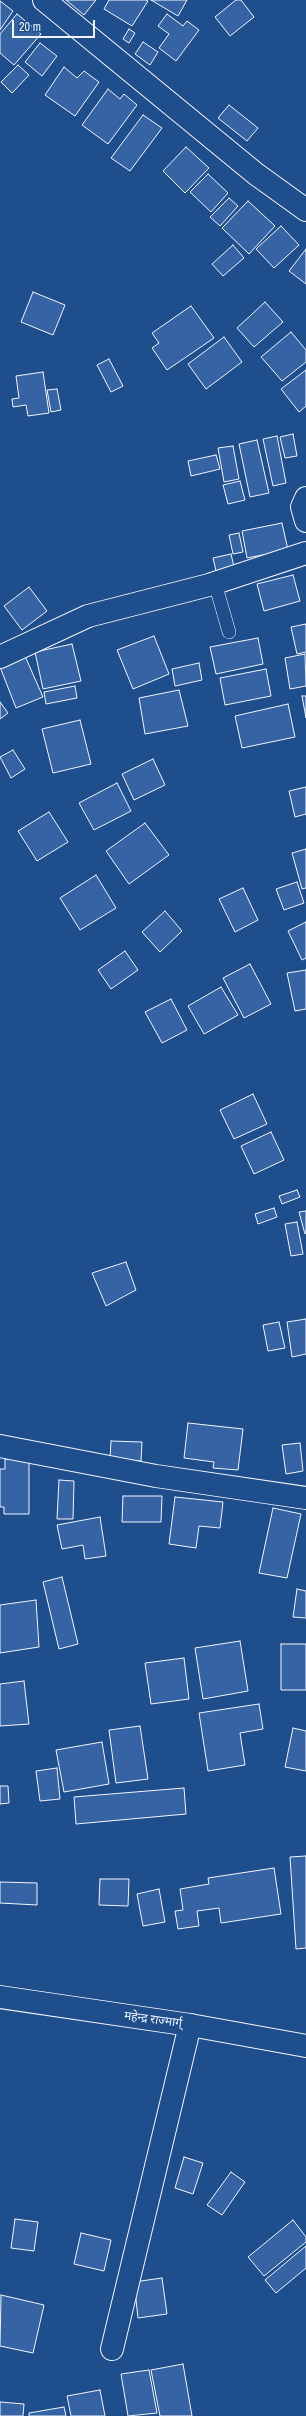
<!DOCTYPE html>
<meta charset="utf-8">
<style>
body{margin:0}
#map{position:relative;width:306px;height:2416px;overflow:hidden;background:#1f4e8c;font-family:"Archivo Narrow",sans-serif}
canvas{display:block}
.scale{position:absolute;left:12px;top:20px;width:83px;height:18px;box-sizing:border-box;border:2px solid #f2f6ff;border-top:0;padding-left:5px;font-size:12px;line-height:14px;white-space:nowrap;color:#f2f6ff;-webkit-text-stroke:3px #1f4e8c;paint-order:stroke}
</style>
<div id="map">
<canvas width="306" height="2416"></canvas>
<div class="scale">20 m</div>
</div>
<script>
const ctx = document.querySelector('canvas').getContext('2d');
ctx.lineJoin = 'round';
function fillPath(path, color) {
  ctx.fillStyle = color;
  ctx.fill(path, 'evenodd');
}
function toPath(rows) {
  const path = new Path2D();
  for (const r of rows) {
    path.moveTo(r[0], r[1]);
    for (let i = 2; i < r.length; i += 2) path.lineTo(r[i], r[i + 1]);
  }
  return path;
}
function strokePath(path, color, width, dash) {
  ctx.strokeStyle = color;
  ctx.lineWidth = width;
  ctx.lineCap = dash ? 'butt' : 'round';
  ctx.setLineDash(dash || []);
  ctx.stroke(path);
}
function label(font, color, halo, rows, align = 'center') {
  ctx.font = font + ' "Archivo Narrow","Noto Sans Devanagari",sans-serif';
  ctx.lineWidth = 3;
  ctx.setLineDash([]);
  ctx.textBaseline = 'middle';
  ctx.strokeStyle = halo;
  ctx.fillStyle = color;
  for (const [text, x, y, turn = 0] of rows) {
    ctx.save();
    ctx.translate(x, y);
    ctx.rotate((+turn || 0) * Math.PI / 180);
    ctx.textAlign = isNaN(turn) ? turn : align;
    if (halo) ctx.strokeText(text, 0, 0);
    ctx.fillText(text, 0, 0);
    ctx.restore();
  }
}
const building = toPath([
 [66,0,96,0,84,15,66,0],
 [109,0,146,0,148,1,132,26,104,9,109,0],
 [151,0,187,0,178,16,151,0],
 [236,0,241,0,254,17,230,36,215,17,236,0],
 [0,1,13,11,0,30,0,1],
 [17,14,41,34,14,65,0,53,0,34,17,14],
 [167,14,183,26,187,21,199,30,176,61,159,48,169,34,158,26,167,14],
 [129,29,135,33,129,43,123,39,129,29],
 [143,42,158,52,150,65,135,54,143,42],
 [40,43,57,56,42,76,25,62,40,43],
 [18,65,29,75,12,93,1,82,18,65],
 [64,67,77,78,84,71,99,82,75,116,45,95,64,67],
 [108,89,120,99,124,94,137,105,108,144,82,125,108,89],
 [229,105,258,128,247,141,218,118,229,105],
 [143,115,162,128,130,171,111,158,143,115],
 [186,147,209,168,185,193,163,171,186,147],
 [208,174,228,193,211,212,190,192,208,174],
 [229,198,238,206,220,226,210,217,229,198],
 [248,201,275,226,249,254,222,228,248,201],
 [281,226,299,245,274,268,256,249,281,226],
 [233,245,244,258,223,276,212,264,233,245],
 [306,249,306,284,289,271,306,249],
 [33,292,65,305,53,335,21,322,33,292],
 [265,302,283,322,254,347,237,328,265,302],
 [191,306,214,338,167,370,152,348,159,343,152,333,191,306],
 [291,332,306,350,306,362,282,381,261,357,291,332],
 [224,337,242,362,206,389,188,364,224,337],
 [109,359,123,386,111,392,97,365,109,359],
 [306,370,306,406,299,412,281,389,306,370],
 [43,372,49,413,28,416,26,405,13,407,12,399,19,398,16,376,43,372],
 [57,389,61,410,51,412,47,390,57,389],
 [293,434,297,456,285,458,280,437,293,434],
 [277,436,286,483,273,486,263,439,277,436],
 [257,440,269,493,250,497,239,444,257,440],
 [233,446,239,479,224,482,218,448,233,446],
 [216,455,220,469,191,476,188,461,216,455],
 [240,481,245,500,228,504,223,485,240,481],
 [282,523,288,550,247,558,242,531,282,523],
 [239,533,243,552,233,554,229,535,239,533],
 [231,554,235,571,217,575,213,558,231,554],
 [293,575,300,601,264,611,257,584,293,575],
 [29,587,47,611,22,630,4,606,29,587],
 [306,624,306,652,297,654,291,627,306,624],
 [154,636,169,674,133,689,117,650,154,636],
 [258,638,263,664,216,674,210,647,258,638],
 [72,644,81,681,43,689,35,652,72,644],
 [305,654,306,686,290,689,285,658,305,654],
 [25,656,43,697,16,708,0,667,25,656],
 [199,663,202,680,175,686,172,669,199,663],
 [266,669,271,696,225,705,220,678,266,669],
 [75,686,77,698,46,704,44,692,75,686],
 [179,690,188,726,145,734,139,698,179,690],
 [302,696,306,696,306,718,302,696],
 [0,702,8,713,0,719,0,702],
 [288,704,295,737,242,748,235,716,288,704],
 [80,720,91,764,53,773,42,729,80,720],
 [13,750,25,769,11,778,0,757,13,750],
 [153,759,165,785,134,800,122,774,153,759],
 [117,783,131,811,94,830,79,803,117,783],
 [306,787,306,814,295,817,289,791,306,787],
 [49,812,68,842,37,861,18,831,49,812],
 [145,823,169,855,129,884,106,851,145,823],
 [306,849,306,888,302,889,292,853,306,849],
 [96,875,116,908,80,930,60,898,96,875],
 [297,882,304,903,284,910,276,889,297,882],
 [243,888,258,920,235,932,219,899,243,888],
 [165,911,182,931,160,952,142,932,165,911],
 [306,922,306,958,302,960,288,931,306,922],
 [125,951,138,970,111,989,98,970,125,951],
 [250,964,271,1004,244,1018,223,978,250,964],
 [306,970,306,1009,295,1011,287,973,306,970],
 [221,987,238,1015,204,1034,188,1006,221,987],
 [171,999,187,1030,162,1043,145,1012,171,999],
 [253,1094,267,1124,234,1139,220,1110,253,1094],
 [271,1132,284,1160,254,1174,241,1146,271,1132],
 [297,1190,300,1197,282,1204,279,1196,297,1190],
 [274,1208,277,1217,258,1224,255,1214,274,1208],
 [306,1211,306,1233,305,1234,299,1212,306,1211],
 [297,1222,303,1254,291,1256,285,1224,297,1222],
 [126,1262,136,1290,106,1306,92,1273,126,1262],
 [306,1319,306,1354,292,1357,287,1322,306,1319],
 [279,1322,285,1348,268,1351,263,1325,279,1322],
 [188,1423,243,1429,238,1470,213,1468,214,1462,184,1458,188,1423],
 [111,1441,142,1442,141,1461,110,1460,111,1441],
 [300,1443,303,1471,286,1474,282,1445,300,1443],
 [5,1459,29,1459,29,1514,4,1514,4,1507,0,1507,0,1469,5,1469,5,1459],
 [59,1480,74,1481,73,1519,57,1519,59,1480],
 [123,1496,162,1496,161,1522,122,1522,123,1496],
 [175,1497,223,1502,220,1528,199,1526,196,1548,169,1544,175,1497],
 [273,1508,301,1514,287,1578,259,1573,273,1508],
 [100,1517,106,1556,85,1559,83,1545,62,1549,57,1525,100,1517],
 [62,1577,78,1644,59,1649,43,1582,62,1577],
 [297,1589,306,1591,306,1618,293,1617,297,1589],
 [36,1600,39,1647,0,1653,0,1605,36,1600],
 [240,1641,248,1691,203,1699,195,1648,240,1641],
 [281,1644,306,1644,306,1690,281,1690,281,1644],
 [184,1658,189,1699,151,1704,145,1663,184,1658],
 [24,1681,29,1724,0,1726,0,1684,24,1681],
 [259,1704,263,1729,240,1733,245,1765,208,1771,199,1713,259,1704],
 [140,1726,148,1779,116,1783,109,1730,140,1726],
 [293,1728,306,1731,306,1771,285,1767,293,1728],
 [102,1742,109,1784,64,1792,56,1750,102,1742],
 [57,1768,60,1799,40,1801,36,1771,57,1768],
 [0,1786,8,1786,9,1803,0,1804,0,1786],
 [184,1788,186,1814,76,1824,74,1797,184,1788],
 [306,1856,306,1948,296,1949,290,1857,306,1856],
 [274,1868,281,1914,221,1923,219,1908,197,1911,199,1926,178,1929,175,1911,183,1910,180,1889,209,1884,208,1878,274,1868],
 [100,1879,129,1879,128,1906,99,1905,100,1879],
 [0,1882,37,1883,37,1905,0,1903,0,1882],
 [159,1889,165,1922,143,1926,137,1894,159,1889],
 [184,2157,203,2163,193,2194,175,2188,184,2157],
 [231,2172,245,2182,222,2215,207,2205,231,2172],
 [15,2219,38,2222,34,2251,11,2248,15,2219],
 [293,2220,306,2237,306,2242,264,2276,248,2257,293,2220],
 [81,2233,111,2240,104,2271,74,2264,81,2233],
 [306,2246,306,2268,276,2293,265,2280,306,2246],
 [162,2278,167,2314,138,2318,134,2282,162,2278],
 [1,2295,44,2305,33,2353,0,2346,1,2295],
 [183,2364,192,2416,160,2416,151,2370,183,2364],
 [149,2370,157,2413,128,2416,121,2374,149,2370],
 [100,2390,105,2416,71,2416,67,2396,100,2390],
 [0,2402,24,2404,23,2416,0,2416,0,2402],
 [64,2407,66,2416,29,2416,29,2413,64,2407]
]);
fillPath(building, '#3563a3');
strokePath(building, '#f2f6ff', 1);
const service = toPath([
 [215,583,229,632]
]);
const minor = toPath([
 [44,0,256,174,306,210],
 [306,498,302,507,306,521],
 [0,657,88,616,209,585,306,553],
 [0,1446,156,1476,306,1498],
 [112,2349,190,2025]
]);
const trunk = toPath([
 [0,1997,190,2025,306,2046]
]);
strokePath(service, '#f2f6ff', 14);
strokePath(minor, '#f2f6ff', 24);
strokePath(trunk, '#f2f6ff', 24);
strokePath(service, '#1f4e8c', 13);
strokePath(minor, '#1f4e8c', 22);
strokePath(trunk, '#1f4e8c', 22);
label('12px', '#f2f6ff', '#1f4e8c', [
 ["महेन्द्र राज्मार्ग्",153,2020,8]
]);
</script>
